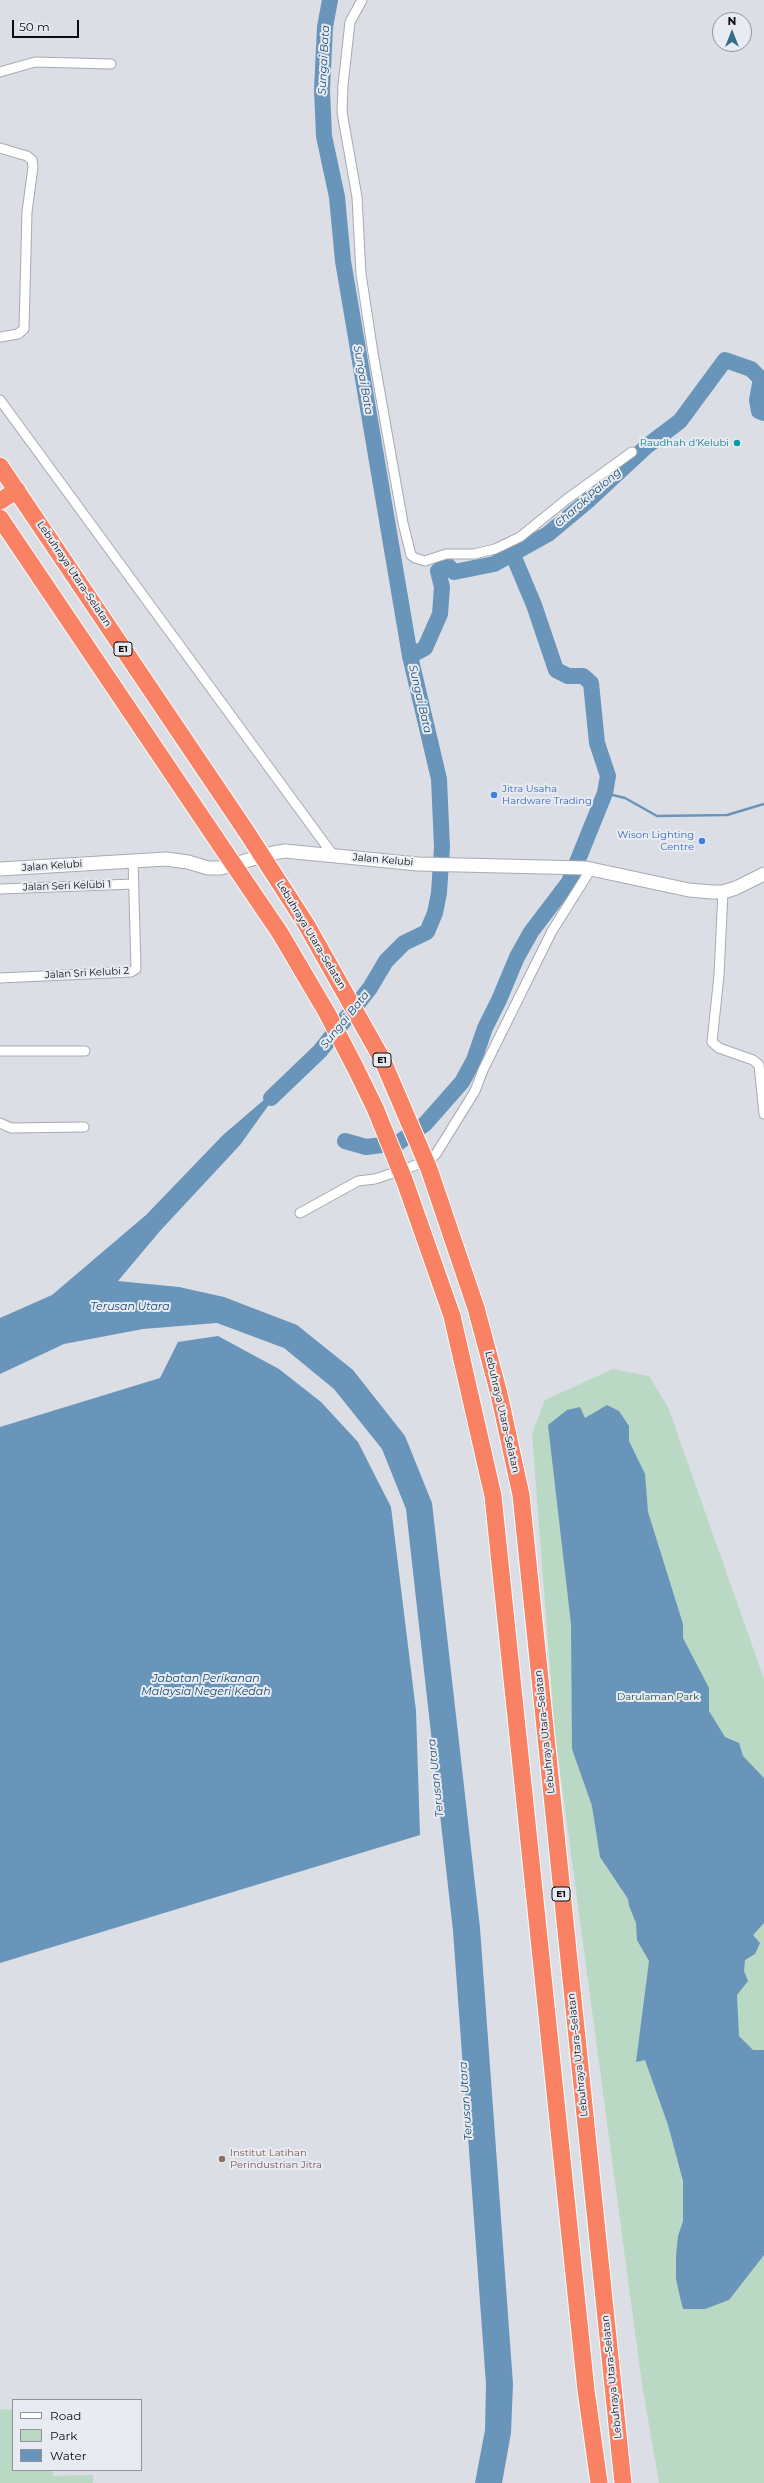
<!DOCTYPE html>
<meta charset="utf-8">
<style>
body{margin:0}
#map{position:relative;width:764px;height:2483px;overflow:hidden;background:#dcdee5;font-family:Montserrat,sans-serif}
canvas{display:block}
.legend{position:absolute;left:12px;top:2399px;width:130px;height:72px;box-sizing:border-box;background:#e9ebf2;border:1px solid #919297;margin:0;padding:5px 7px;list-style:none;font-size:12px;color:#0c0c0f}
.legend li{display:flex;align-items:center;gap:8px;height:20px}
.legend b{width:20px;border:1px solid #919297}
.north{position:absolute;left:712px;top:12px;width:40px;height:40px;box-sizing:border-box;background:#e9ebf2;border:1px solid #919297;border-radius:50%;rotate:0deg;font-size:11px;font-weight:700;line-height:16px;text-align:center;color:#0c0c0f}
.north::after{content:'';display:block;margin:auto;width:14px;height:18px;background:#356f87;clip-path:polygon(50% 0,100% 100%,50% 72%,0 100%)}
.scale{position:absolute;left:12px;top:20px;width:67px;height:18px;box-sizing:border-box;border:2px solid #0c0c0f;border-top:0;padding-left:5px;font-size:12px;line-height:14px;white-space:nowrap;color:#0c0c0f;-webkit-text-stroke:3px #e9ebf2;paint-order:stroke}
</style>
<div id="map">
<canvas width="764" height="2483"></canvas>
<ul class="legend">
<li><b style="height:5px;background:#fff"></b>Road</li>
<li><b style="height:11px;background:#b9d9c4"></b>Park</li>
<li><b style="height:11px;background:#6995ba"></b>Water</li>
</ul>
<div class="north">N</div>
<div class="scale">50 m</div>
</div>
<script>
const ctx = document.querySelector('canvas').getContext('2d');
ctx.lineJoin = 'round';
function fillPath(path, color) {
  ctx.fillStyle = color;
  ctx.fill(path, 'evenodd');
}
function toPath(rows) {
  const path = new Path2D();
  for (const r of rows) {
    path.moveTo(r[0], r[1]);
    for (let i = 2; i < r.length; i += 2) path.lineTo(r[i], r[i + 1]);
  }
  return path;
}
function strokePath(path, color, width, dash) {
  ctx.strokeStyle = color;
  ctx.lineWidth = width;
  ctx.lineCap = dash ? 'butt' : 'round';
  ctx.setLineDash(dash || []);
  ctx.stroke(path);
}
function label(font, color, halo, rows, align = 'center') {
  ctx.font = font + ' Montserrat,sans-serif';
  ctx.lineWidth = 4;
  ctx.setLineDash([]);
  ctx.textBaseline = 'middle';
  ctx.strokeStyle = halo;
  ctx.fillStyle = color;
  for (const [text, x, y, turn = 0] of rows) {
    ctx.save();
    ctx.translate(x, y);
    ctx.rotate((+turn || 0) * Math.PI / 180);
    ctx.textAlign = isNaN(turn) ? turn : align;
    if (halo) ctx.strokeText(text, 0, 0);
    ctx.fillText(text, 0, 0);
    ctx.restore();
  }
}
fillPath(toPath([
 [613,1369,649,1376,668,1407,764,1679,764,2483,659,2483,642,2384,555,1734,532,1434,545,1400],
 [0,2409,13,2410,13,2470,53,2470,53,2476,93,2475,93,2483,0,2483]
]), '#b9d9c4');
fillPath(toPath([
 [286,1081,240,1145,160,1231,118,1281,179,1287,224,1297,297,1325,353,1370,405,1436,432,1503,480,1928,513,2384,511,2433,502,2483,475,2483,485,2430,486,2384,453,1931,406,1509,382,1449,334,1389,284,1348,217,1323,143,1329,64,1344,0,1374,0,1318,52,1295,146,1215,223,1135],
 [218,1336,279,1369,321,1402,358,1442,391,1507,416,1711,420,1835,0,1963,0,1427,160,1378,178,1342],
 [607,1405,619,1411,629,1426,629,1441,645,1474,648,1512,683,1624,683,1638,709,1688,709,1711,725,1737,739,1743,743,1756,764,1778,764,1923,753,1935,760,1943,755,1954,745,1960,744,1971,748,1981,737,1995,739,2036,753,2050,764,2050,764,2255,729,2300,705,2309,683,2309,680,2297,676,2279,676,2256,678,2236,683,2221,683,2181,668,2125,645,2060,636,2062,649,1961,637,1940,636,1923,629,1906,628,1899,600,1857,592,1806,572,1749,571,1624,548,1425,567,1410,580,1407,585,1418]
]), '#6995ba');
strokePath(toPath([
 [605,793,625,798,657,816,727,815,764,804]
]), '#6995ba', 2.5);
strokePath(toPath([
 [410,656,425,648,440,614,442,587,438,571,446,564,454,572,494,564,548,534,590,499,647,446,680,421,725,360,751,369,761,379,757,400,759,411,764,413],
 [271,1098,320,1051,370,988,386,961,404,943,427,932,435,913,439,893,442,847,439,779,410,656,343,261,337,197,324,136,322,90,325,27,330,0],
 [345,1141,366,1147,398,1143,425,1124,462,1082,474,1060,485,1028,499,1000,517,957,531,932,569,882,605,793,608,776,597,743,591,683,583,676,568,676,556,670,534,605,513,555]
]), '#6995ba', 16);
const minor = toPath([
 [362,0,350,22,343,85,342,112,357,197,361,274,373,353,403,523,411,555,415,558,425,561,446,554,474,554,495,549,520,537,567,499,632,452],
 [0,72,35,62,111,64],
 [0,148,27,156,32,160,33,167,27,212,24,329,18,334,0,337],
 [0,400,333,855],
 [0,889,134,884],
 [723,892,719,975,712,1042,719,1048,753,1060,759,1065,764,1114],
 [0,978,131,972,136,969,133,860],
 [0,1051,85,1051],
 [0,1123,11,1128,84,1127],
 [300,1213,358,1181,375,1179,411,1167,430,1159,436,1154,475,1091,483,1070,552,931,591,869]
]);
const secondary = toPath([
 [0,869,166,859,188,862,208,868,221,868,273,853,285,851,418,864,586,868,689,890,712,892,723,892,736,888,764,874]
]);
const motorway = toPath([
 [0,466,246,831],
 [0,501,17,490],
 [0,518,221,846],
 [476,1308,499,1394,521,1495,623,2483],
 [452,1316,493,1496,586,2390,599,2483]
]);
strokePath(minor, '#a7aab0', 11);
strokePath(secondary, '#a7aab0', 15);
strokePath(motorway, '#fff', 19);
strokePath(minor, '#fff', 9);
strokePath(secondary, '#fff', 13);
strokePath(motorway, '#f98264', 17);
const motorwayBridge = toPath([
 [246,831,306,924,382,1059,429,1169,476,1308],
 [221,846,280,933,327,1013,356,1069,375,1108,405,1182,452,1316]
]);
strokePath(motorwayBridge, '#fff', 19, []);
strokePath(motorwayBridge, '#f98264', 17);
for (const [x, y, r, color] of [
 [737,443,4,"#0f9aa8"],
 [494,795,4,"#3f7fe0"],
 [702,841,4,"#3f7fe0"],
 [222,2159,4,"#8d6e63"]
]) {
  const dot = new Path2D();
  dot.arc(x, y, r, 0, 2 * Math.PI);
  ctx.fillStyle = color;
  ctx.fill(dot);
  strokePath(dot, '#e9ebf2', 1.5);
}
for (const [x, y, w] of [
 [123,649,18],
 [382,1060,18],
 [561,1894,18]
]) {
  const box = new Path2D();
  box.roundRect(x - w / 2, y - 7, w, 14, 3);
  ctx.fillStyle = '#e9ebf2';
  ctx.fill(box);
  strokePath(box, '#0c0c0f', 1);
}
label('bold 9px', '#0c0c0f', null, [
 ["E1",123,649],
 ["E1",382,1060],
 ["E1",561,1894]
]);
label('10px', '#0d838f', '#e9ebf2', [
 ["Raudhah d'Kelubi",729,443]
], 'right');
label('10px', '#0c0c0f', '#e9ebf2', [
 ["Lebuhraya Utara–Selatan",74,574,56],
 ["Jalan Kelubi",383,860,5],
 ["Jalan Kelubi",52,866,-4],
 ["Jalan Seri Kelubi 1",67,886,-2],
 ["Lebuhraya Utara–Selatan",311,935,59],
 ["Jalan Sri Kelubi 2",87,973,-3],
 ["Lebuhraya Utara–Selatan",502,1412,77],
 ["Lebuhraya Utara–Selatan",545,1732,-96],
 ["Lebuhraya Utara–Selatan",578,2055,-96],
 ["Lebuhraya Utara–Selatan",612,2377,-96]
]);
label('10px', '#366cbe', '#e9ebf2', [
 ["Jitra Usaha",502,789],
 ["Hardware Trading",502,801],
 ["Wison Lighting",694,835,"right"],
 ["Centre",694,847,"right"]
], 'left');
label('10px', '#185636', '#e9ebf2', [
 ["Darulaman Park",658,1697]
]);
label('10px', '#785e54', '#e9ebf2', [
 ["Institut Latihan",230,2153],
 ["Perindustrian Jitra",230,2165]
], 'left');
label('italic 11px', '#164b70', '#e9ebf2', [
 ["Sungai Bata",324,60,-87],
 ["Sungai Bata",363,380,80],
 ["Charok Palong",588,498,-41],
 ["Sungai Bata",420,699,77],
 ["Sungai Bata",345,1020,-51],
 ["Terusan Utara",130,1307],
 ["Jabatan Perikanan",206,1679],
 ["Malaysia Negeri Kedah",206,1692],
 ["Terusan Utara",436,1778,-96],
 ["Terusan Utara",466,2101,-94]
]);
</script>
